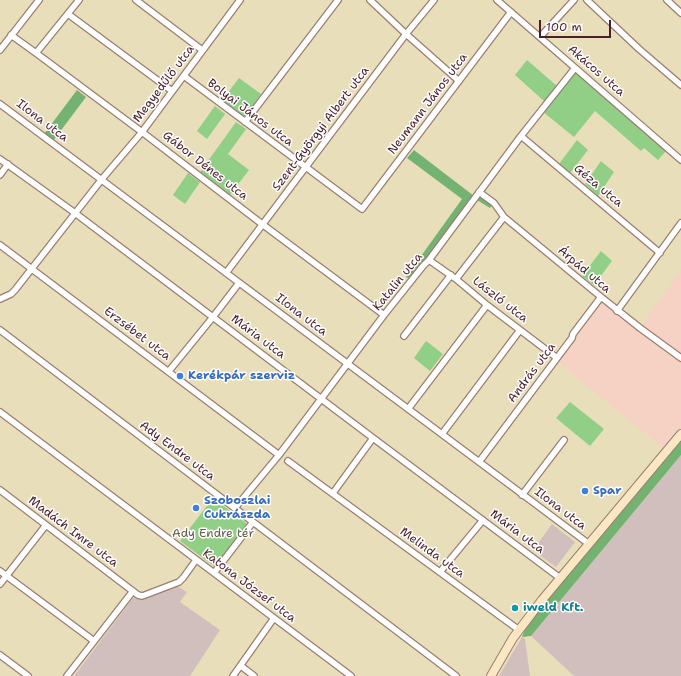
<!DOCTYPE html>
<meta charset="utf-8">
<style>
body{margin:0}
#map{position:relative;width:681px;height:676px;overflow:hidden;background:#e9deba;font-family:"Shantell Sans",sans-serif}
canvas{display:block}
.scale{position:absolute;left:539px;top:20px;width:72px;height:18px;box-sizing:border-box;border:2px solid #4a1f2b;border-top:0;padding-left:5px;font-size:12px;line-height:14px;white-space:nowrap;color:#4a1f2b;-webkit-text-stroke:3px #fff;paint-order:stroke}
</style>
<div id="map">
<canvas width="681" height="676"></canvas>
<div class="scale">100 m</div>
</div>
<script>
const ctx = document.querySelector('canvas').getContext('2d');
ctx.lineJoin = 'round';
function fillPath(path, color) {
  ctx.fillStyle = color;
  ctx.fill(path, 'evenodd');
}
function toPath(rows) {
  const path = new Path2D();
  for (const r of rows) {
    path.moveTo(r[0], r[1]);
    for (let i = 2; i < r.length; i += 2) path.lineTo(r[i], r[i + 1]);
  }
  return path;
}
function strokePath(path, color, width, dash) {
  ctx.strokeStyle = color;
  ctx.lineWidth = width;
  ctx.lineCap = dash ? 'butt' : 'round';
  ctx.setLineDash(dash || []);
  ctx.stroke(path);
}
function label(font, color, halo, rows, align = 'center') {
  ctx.font = font + ' "Shantell Sans",sans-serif';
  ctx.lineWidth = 3;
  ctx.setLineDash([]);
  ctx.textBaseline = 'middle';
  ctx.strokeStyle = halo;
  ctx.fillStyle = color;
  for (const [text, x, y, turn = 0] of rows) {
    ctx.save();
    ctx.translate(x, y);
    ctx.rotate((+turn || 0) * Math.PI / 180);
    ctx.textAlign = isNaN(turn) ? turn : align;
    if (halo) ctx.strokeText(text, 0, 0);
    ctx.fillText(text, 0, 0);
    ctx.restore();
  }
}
fillPath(toPath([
 [681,270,681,450,670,454,660,445,555,360,601,297,640,328]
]), '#f5d2c3');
fillPath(toPath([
 [681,455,681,676,574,676,531,636],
 [552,524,575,542,556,567,533,550],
 [177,586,187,592,180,602,220,630,190,676,74,676,133,598,142,599],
 [522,637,525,639,530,676,499,676]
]), '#d1bfbd');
fillPath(toPath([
 [527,60,557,86,545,102,515,75],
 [576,71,666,151,658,160,644,148,641,151,595,111,574,137,542,111,554,96],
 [239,78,261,94,243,119,221,102],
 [215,106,225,114,207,139,197,131],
 [236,122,246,129,228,154,249,170,230,195,200,172],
 [577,140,588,150,570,173,559,164],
 [601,161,614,172,598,196,585,184],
 [188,173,200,182,185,204,173,195],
 [601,251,612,261,594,285,582,276],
 [426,341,443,354,430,371,414,358],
 [570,402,604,429,590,446,556,418],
 [213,498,246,523,247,526,215,567,180,541]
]), '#90cf85');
fillPath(toPath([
 [77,90,86,97,53,141,44,134],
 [414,150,474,196,481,195,489,201,492,205,490,208,477,200,433,258,410,279,406,277,462,199,407,158],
 [681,439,681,455,531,636,522,637,525,629,590,547,670,454,672,450]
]), '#74b272');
const street = toPath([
 [136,0,202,50],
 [370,0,406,34,459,81],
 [497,0,681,160],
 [587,0,639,49,681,85],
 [667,0,681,13],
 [68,14,172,91],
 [11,35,36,53,142,132,262,224,384,315],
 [540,37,574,0],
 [0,50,39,0],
 [36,53,79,0],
 [184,76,362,209,511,12],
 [0,104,589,544],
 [245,122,338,0],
 [521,136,660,253],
 [0,159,75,213,373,438,560,578],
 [0,175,8,164],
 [479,192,494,203,504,217,601,297,640,328,681,358],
 [0,245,279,455],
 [429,260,456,279,487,305,557,358],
 [226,273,305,168,406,34,434,0],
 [456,279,504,217],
 [0,299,11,294,15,290,102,179,142,132,240,0],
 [617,311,681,223],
 [0,330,456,676],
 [404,336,451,275],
 [169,371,213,317,239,283],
 [408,409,487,305],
 [0,412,351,676],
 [442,434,520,330],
 [288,461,519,630],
 [479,462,572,338,573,334,601,297],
 [0,490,138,595,142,596,145,595,179,582,183,578,196,560],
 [333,493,373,438],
 [522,495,564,440],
 [235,508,279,455,384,315,423,266,429,260,521,136,575,68],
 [0,571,94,641],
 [440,572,483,520],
 [214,573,253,522],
 [0,584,46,525],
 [0,655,28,676],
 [241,666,254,676],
 [67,676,133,591],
 [233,676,274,618]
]);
const secondary = toPath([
 [491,676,513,638,542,600,681,434]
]);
strokePath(street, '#9a7e72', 8);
strokePath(secondary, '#9a7e72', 10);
strokePath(street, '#fff', 5.5);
strokePath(secondary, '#fbe7c3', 8);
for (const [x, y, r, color] of [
 [180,376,4,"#3f7fe0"],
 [585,491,4,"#3f7fe0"],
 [196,508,4,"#3f7fe0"],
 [515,608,4,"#0f9aa8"]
]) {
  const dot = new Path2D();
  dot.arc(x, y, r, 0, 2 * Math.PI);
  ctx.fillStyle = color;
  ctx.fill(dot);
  strokePath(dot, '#fff', 1.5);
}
label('12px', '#4a1f2b', '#fff', [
 ["Akácos utca",596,71,41],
 ["Megyedűlő utca",164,84,-53],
 ["Neumann János utca",428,104,-53],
 ["Bolyai János utca",250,113,37],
 ["Ilona utca",42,121,37],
 ["Szent-Györgyi Albert utca",321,129,-53],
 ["Gábor Dénes utca",205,166,38],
 ["Géza utca",598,186,40],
 ["Árpád utca",584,270,40],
 ["Katalin utca",398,282,-51],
 ["László utca",500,300,38],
 ["Ilona utca",301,315,37],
 ["Erzsébet utca",137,334,37],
 ["Mária utca",258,337,37],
 ["András utca",532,373,-53],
 ["Ady Endre utca",177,451,37],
 ["Ilona utca",560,509,37],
 ["Madách Imre utca",73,532,37],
 ["Mária utca",517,532,37],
 ["Melinda utca",432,553,36],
 ["Katona József utca",249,586,37]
]);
label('bold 12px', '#366cbe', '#fff', [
 ["Kerékpár szerviz",188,376],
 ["Spar",593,491],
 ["Szoboszlai",204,501],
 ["Cukrászda",204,515]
], 'left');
label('12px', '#625d4a', '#fff', [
 ["Ady Endre tér",213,534]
]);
label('bold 12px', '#0d838f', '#fff', [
 ["iweld Kft.",523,608]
], 'left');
</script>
